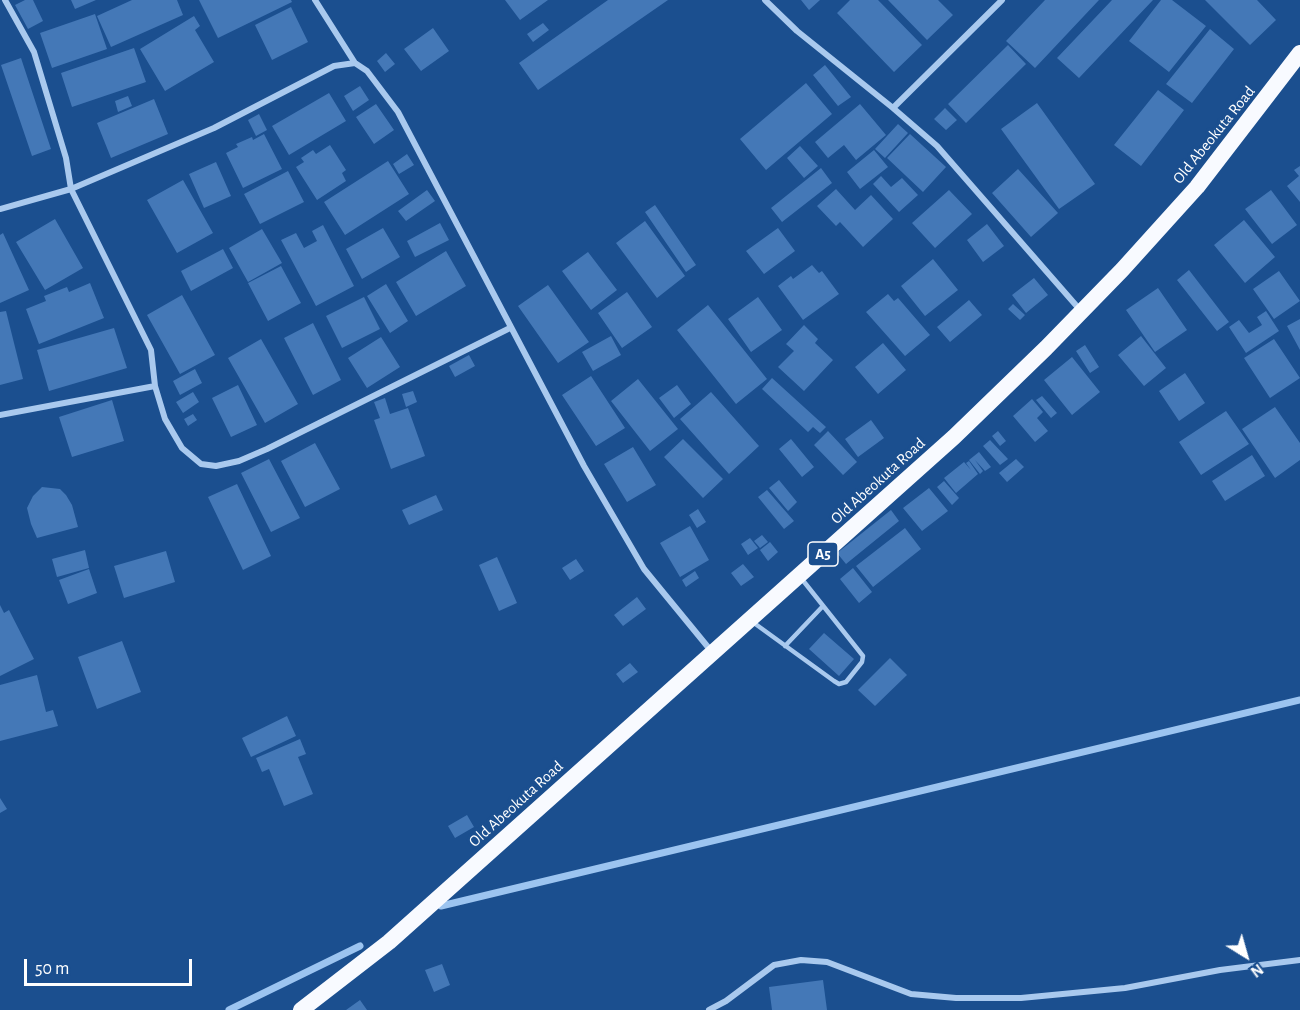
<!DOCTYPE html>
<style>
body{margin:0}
#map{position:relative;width:1300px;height:1010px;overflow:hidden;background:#1b4f8f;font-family:"Alegreya Sans",sans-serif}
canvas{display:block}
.north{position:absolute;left:1216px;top:926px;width:60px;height:60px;-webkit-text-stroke:4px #1b4f8f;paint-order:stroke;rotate:143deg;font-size:16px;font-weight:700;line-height:24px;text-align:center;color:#fff}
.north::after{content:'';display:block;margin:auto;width:21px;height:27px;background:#fff;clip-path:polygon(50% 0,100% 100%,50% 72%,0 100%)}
.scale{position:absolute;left:24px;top:959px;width:168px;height:27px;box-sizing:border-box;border:3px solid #fff;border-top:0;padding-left:8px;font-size:18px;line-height:21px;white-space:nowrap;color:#fff;-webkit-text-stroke:4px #1b4f8f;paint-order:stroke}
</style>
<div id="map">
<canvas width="1300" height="1010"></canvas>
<div class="north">N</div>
<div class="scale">50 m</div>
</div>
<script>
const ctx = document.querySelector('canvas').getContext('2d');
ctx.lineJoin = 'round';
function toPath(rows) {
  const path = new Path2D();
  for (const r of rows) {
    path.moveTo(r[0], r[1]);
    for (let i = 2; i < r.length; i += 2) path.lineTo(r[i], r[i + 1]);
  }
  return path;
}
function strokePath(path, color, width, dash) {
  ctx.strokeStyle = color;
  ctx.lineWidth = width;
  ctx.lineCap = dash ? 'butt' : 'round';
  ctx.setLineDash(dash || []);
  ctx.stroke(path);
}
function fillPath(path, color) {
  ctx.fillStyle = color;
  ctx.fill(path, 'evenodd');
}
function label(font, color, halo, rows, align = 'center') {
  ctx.font = font + ' "Alegreya Sans",sans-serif';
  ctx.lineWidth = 6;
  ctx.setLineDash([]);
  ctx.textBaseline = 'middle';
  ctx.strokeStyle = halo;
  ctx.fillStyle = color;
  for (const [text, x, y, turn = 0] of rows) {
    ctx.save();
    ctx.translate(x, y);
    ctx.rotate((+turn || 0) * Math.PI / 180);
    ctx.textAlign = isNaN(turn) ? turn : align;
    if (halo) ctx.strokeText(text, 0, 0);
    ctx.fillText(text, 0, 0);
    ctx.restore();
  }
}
strokePath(toPath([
 [441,906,1300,700],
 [229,1010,360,946]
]), '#9cc4f0', 7);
fillPath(toPath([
 [25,0,33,0,43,21,28,29,15,5],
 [71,0,96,0,75,9],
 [132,0,177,0,183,15,111,47,97,16],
 [199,0,291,0,292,2,218,38],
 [505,0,548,0,520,20],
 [608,0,668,0,538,90,519,63],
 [801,0,820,0,809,10],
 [850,0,878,0,922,45,894,72,837,13],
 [888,0,938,0,953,15,927,40],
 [1045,0,1099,0,1035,68,1006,41],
 [1112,0,1153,0,1079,78,1057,58],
 [1161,0,1172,0,1206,26,1169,72,1129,41],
 [1205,0,1257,0,1276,20,1250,45],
 [291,7,308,42,272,60,255,25],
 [95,14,107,49,52,68,40,33],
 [194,16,200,26,195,30,214,62,165,91,140,49],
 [543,23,549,30,533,42,527,34],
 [433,28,449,51,421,71,404,49],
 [1210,29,1234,49,1192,103,1166,84],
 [1008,45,1026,64,966,123,948,104],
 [134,48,146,82,72,107,61,73],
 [386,53,395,64,385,72,377,61],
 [21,58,51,149,32,156,1,65],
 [825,65,851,97,838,106,813,75],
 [806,83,832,114,766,170,740,139],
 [360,86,369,100,353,111,344,96],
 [1158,90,1184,110,1141,166,1114,145],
 [329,93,346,121,289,155,272,126],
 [128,96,132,106,118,112,115,101],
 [154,99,168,134,111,158,97,123],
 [1037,103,1095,184,1059,209,1001,129],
 [376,104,394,130,374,144,356,117],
 [860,104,886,135,856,160,844,145,828,158,815,142],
 [945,108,957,120,946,130,934,119],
 [259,114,267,130,256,136,248,120],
 [898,124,908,133,885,158,875,149],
 [264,134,282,169,243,188,226,153,238,147,236,144,252,137,253,140],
 [910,134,946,167,923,192,887,158],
 [330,145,346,170,342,173,346,181,317,200,296,167,304,162,301,158,313,150,316,154],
 [800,146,818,166,804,178,787,158],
 [874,150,888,167,860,189,847,172],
 [407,154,414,165,399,174,393,164],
 [388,161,409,194,345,235,324,202],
 [216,162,231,196,204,208,189,174],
 [1300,166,1300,202,1287,186,1299,176,1294,170],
 [821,168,832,183,782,222,771,208],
 [1018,169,1058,213,1031,237,992,193],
 [288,171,304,202,260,224,244,194],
 [881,176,891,187,902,178,918,195,899,212,873,184],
 [183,180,213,233,177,253,147,200],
 [836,189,855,210,871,195,893,219,863,247,840,222,836,226,817,206],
 [427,190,435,201,406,221,398,211],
 [949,190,972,214,935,248,912,223],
 [1271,190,1297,225,1272,244,1245,209],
 [655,205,696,265,686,272,645,212],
 [55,219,83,268,45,290,16,242],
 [1244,220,1275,257,1245,283,1214,245],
 [645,221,685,276,657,298,616,243],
 [440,223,449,240,415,257,407,241],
 [987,224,1004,246,983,262,967,240],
 [323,225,354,286,316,306,281,240,296,233,304,248,317,241,312,231],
 [383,228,400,257,362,279,346,249],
 [778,228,795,251,764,274,746,251],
 [262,229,282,263,248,282,229,248],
 [3,233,29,290,0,303,0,235],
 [223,249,233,268,191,291,181,271],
 [446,251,466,286,416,316,396,282],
 [588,252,617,290,591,310,562,271],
 [933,259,958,290,925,316,901,286],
 [812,265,819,273,822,271,839,294,803,320,778,286,791,276,793,279],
 [281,266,301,303,268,321,248,283],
 [1189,270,1229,322,1217,331,1177,280],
 [1279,271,1300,301,1274,319,1253,289],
 [1034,278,1048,295,1026,313,1012,295],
 [90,283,104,318,39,344,26,309,46,301,44,296,67,287,69,292],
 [386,284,408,321,390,333,367,296],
 [548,285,589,342,558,363,518,306],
 [1158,288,1187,330,1155,352,1126,310],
 [627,292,652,327,622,348,598,313],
 [888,294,894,301,898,298,930,335,905,356,866,312],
 [182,295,215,355,180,374,147,315],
 [364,297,380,329,342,348,326,316],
 [758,297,782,330,751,352,728,319],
 [969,300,982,315,950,342,937,327],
 [1013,304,1025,315,1020,320,1008,309],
 [708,305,767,379,736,404,677,330],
 [6,311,23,379,0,385,0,312],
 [1266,311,1279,331,1246,353,1229,327,1239,320,1249,333,1262,325,1257,317],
 [1300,319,1300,350,1287,326],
 [313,323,341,380,313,395,284,338],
 [804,325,818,339,815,343,833,360,804,391,778,367,794,351,786,344],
 [114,328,127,368,49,391,37,350],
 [611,336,621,355,593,371,582,352],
 [1141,336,1166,368,1144,386,1118,355],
 [381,337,400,367,367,388,348,358],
 [261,339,298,404,265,423,228,358],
 [1274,339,1300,378,1270,398,1244,358],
 [883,343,906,370,878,394,855,367],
 [1085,345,1099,367,1090,373,1076,351],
 [469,355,475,366,455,377,449,366],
 [1072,357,1100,392,1072,415,1044,380],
 [195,369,202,383,180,395,173,381],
 [1185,373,1205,403,1179,421,1159,391],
 [591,376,625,428,596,446,562,395],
 [772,378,826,427,820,433,813,427,808,432,762,389],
 [638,379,678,429,650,451,611,401],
 [238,385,257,425,231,437,212,398],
 [677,385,691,404,674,418,659,398],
 [413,391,417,402,406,407,402,394],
 [193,392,199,402,183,413,176,402],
 [711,392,759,446,729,474,680,419],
 [1042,396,1057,413,1051,418,1036,400],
 [385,398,390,414,408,408,425,456,391,469,374,420,380,418,374,402],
 [1032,399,1043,412,1037,418,1048,431,1035,442,1013,416],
 [112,400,124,441,72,457,59,417],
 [1275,407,1300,443,1300,460,1275,478,1242,429],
 [1226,411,1249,444,1201,475,1179,442],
 [193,414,197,420,188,426,184,419],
 [871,420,884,438,858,457,845,439],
 [828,431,857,462,843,475,814,445],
 [998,431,1006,441,1000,446,992,436],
 [683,439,723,479,703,498,664,457],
 [791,439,814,467,802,477,779,449],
 [990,440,1008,459,1000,465,983,446],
 [315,443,340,489,305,507,281,461],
 [633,447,656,485,627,502,604,464],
 [979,452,991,467,985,471,975,460,983,471,980,474,969,460],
 [1252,455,1265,476,1225,501,1212,481],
 [269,459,300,518,271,532,241,473],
 [1016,459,1024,467,1007,482,999,473],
 [969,461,978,474,956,493,944,478,964,462,971,470,966,463],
 [779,480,797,502,788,511,769,488],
 [944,481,959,498,952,505,937,487],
 [237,484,271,556,243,570,208,497],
 [42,487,60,489,66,495,72,505,78,527,37,538,31,524,27,508,33,496],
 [929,488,948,511,922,531,903,508],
 [767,490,794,521,784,529,758,497],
 [436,495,443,510,409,525,402,510],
 [698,509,706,522,697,528,689,515],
 [891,510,899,521,846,564,837,553],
 [690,526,709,560,680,577,660,543],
 [905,528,921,549,873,587,856,566],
 [762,535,768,542,760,548,754,541],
 [750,538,758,548,748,555,741,544],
 [770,542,778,552,768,561,760,550],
 [85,550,89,568,57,577,52,559],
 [166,551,175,582,124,598,114,566],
 [497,557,517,603,499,611,479,565],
 [576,559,584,571,570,580,562,568],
 [743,564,754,577,741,586,731,573],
 [853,568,872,592,859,603,840,579],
 [89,569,97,593,68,604,59,580],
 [695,571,699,578,686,587,682,580],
 [637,597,646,609,623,626,614,615],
 [0,605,4,613,9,610,34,659,0,676],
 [824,633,854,659,839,676,809,649],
 [122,641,141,692,97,709,78,657],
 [890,658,907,675,875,706,858,690],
 [630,663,638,672,623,683,616,674],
 [37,675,46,712,53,710,58,726,0,741,0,685],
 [287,716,296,736,251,757,242,738],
 [300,739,306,754,298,757,313,794,284,806,269,769,262,772,256,758],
 [0,798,7,809,0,813],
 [467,815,474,827,455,838,448,826],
 [442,964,450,985,434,992,425,970],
 [823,980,827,1010,772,1010,769,987],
 [360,1000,367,1010,346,1010]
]), '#4478b7');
strokePath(toPath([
 [754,623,834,681,839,684,846,682,862,662,863,656,801,578],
 [785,646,823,606]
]), '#a9c9ee', 4.5);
strokePath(toPath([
 [5,0,34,52,66,158,71,189,151,350,155,386,165,419,182,448,201,464,216,466,239,461,267,449,510,328],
 [315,0,355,63],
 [765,0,797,31,893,108,937,146,1081,311],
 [893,108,1002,0],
 [0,209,71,189,214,128,334,66,355,63,367,71,398,112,584,466,644,569,712,652],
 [0,415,155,386],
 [709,1010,726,1001,774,965,801,960,827,962,911,994,956,998,1021,998,1125,988,1220,970,1300,960]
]), '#a9c9ee', 6);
strokePath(toPath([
 [301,1010,389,942,954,437,1046,348,1122,270,1197,187,1300,53]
]), '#f8faff', 16);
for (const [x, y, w] of [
 [823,554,30]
]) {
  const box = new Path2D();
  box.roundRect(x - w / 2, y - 12, w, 24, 4.5);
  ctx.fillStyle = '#1b4f8f';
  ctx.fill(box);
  strokePath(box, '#fff', 1.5);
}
label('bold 15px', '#fff', null, [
 ["A5",823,554]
]);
label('16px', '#fff', '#1b4f8f', [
 ["Old Abeokuta Road",1214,135,-51],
 ["Old Abeokuta Road",878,481,-42],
 ["Old Abeokuta Road",516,804,-42]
]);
</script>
